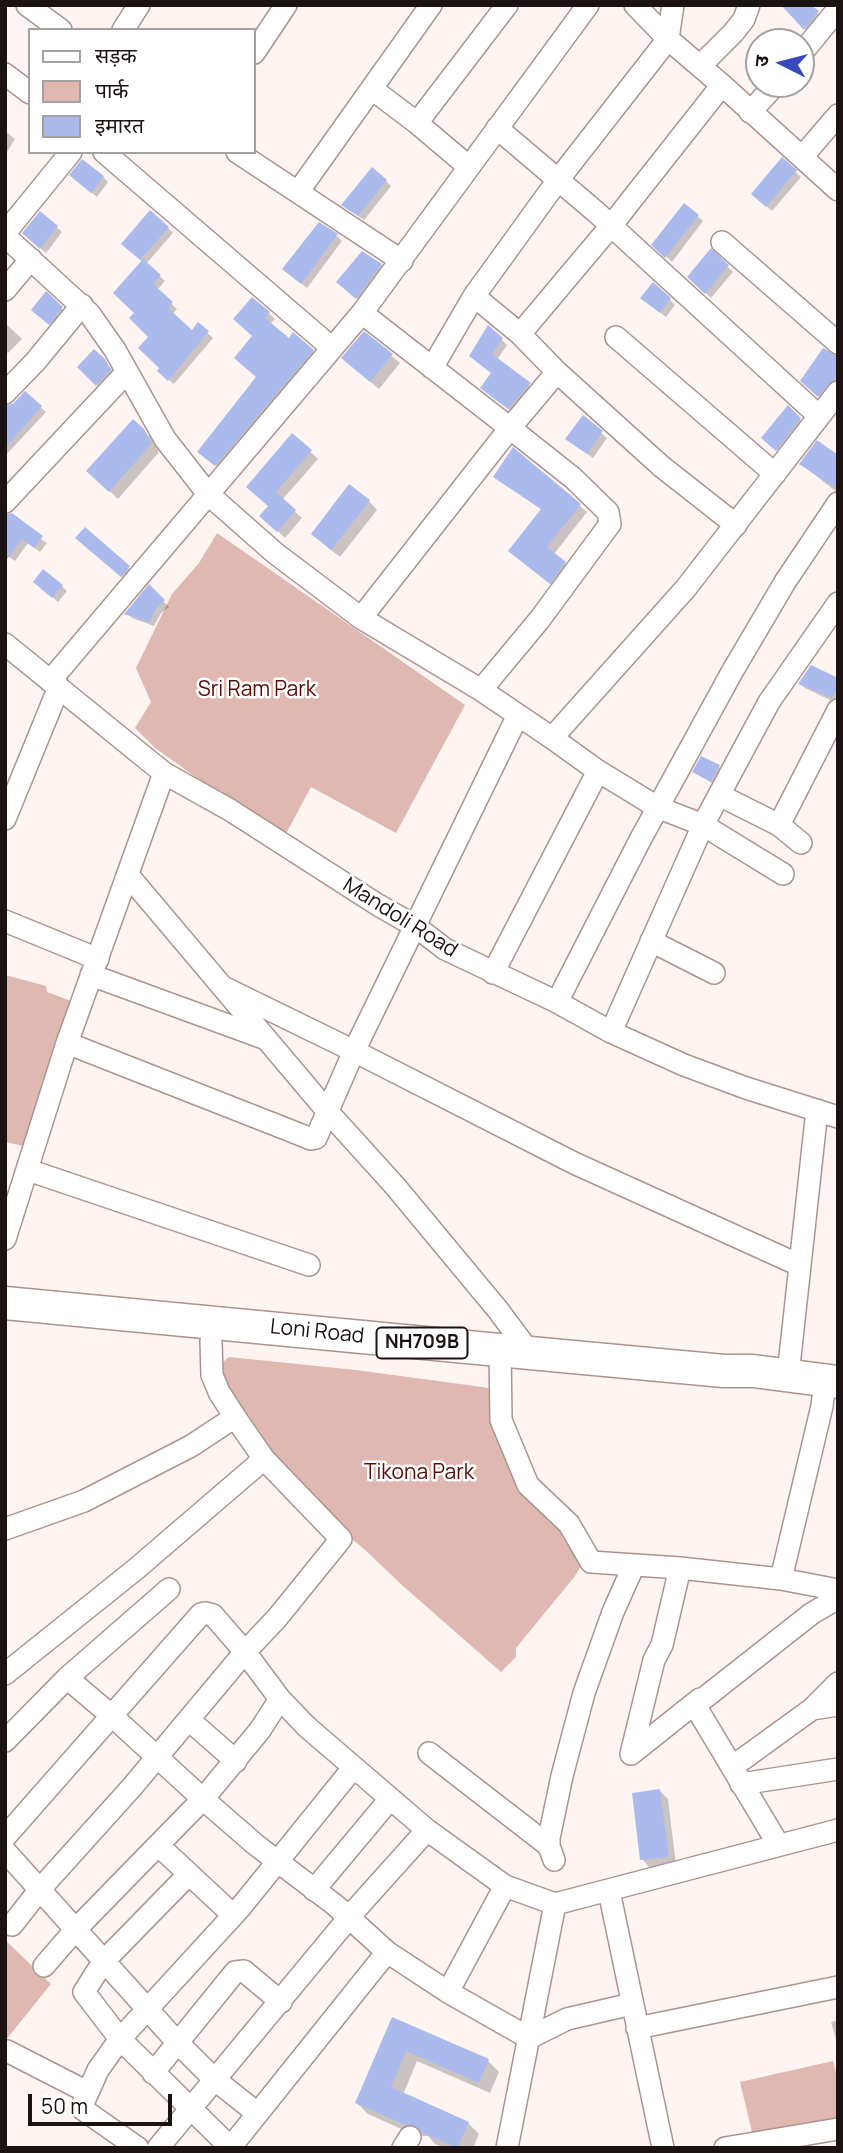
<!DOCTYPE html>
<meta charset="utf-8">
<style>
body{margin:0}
#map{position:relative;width:843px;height:2153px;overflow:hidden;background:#fef4f2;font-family:Manrope,"Noto Sans Devanagari",sans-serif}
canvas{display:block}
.frame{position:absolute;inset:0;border:7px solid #1b1311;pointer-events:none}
.legend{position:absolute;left:28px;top:28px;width:228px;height:126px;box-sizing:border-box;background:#fff;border:2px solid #a4a1a0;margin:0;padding:9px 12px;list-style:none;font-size:21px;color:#1b1311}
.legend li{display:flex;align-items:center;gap:14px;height:35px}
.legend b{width:35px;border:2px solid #a4a1a0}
.north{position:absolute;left:745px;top:28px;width:70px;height:70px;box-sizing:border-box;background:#fff;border:2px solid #a4a1a0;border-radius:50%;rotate:276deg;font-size:19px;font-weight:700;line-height:28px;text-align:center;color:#1b1311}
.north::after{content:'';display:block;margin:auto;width:24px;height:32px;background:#3749bb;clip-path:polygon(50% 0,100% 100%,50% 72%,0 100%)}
.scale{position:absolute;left:28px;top:2094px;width:144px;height:32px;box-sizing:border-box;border:4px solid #1b1311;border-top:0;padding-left:9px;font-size:21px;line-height:24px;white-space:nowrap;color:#1b1311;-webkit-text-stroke:5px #fff;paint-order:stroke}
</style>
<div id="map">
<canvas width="843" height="2153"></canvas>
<div class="frame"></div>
<ul class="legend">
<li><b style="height:9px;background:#fff"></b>सड़क</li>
<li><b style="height:19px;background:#deb8b1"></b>पार्क</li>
<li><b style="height:19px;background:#aabaec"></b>इमारत</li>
</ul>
<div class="north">उ</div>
<div class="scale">50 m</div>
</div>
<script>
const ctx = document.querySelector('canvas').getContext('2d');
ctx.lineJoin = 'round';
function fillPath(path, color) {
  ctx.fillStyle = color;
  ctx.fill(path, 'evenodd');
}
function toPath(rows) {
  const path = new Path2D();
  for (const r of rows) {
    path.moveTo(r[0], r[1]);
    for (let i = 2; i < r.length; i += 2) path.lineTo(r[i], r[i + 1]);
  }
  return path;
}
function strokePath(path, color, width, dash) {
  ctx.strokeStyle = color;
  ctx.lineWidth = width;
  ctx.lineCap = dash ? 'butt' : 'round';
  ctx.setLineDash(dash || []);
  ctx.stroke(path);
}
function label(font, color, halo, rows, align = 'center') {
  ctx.font = font + ' Manrope,sans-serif';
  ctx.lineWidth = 5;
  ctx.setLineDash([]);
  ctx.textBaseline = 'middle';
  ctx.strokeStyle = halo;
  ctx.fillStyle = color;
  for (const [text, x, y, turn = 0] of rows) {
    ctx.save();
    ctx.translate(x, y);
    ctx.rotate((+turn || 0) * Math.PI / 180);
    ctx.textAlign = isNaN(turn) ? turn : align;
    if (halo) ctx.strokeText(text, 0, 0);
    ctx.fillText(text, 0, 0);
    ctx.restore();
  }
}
fillPath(toPath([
 [217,533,465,705,396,833,311,787,283,839,155,748,135,728,151,702,136,668,172,594,199,563],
 [5,975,46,986,47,992,74,1002,23,1146,5,1142],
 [229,1357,356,1370,497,1389,497,1407,583,1562,575,1576,516,1648,516,1657,501,1672,403,1586,363,1548,329,1521,278,1465,219,1381,223,1362],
 [5,1940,51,1984,5,2041],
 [833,2061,838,2080,838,2117,753,2136,740,2082]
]), '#deb8b1');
fillPath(toPath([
 [783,5,808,5,823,18,810,34],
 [5,131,15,139,5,155],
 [782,159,801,177,772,211,758,199],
 [103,177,108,182,97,197,76,180],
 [386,181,391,186,364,220,343,205],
 [40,213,62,232,46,253,29,238],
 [697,216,703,221,672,262,654,245],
 [168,228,173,233,146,264,165,281,157,290,177,309,172,314,192,332,198,325,213,338,174,384,164,376,151,337,136,313,143,262,129,249],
 [337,236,342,241,307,288,289,274],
 [711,251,733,272,711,298,689,277],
 [381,265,386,270,362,303,344,287],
 [653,284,675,305,666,317,648,303],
 [46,294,67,314,55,329,38,315],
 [253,299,275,319,270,324,289,340,313,351,318,357,222,470,206,457,258,377],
 [5,323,22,339,8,353,5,351],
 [489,327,507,345,497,360,534,390,514,413,487,393,493,373],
 [364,333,400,363,379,389,352,366],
 [94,351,110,367,115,376,102,390,79,367],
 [838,357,838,386,824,401,802,381],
 [5,407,40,407,46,412,5,456],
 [788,408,805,424,782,454,768,443],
 [583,417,607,438,593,458,573,444],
 [133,421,152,439,159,452,118,499,97,479],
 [293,436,318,459,282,500,302,518,285,538,269,523,270,506],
 [514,450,587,512,554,554,571,570,557,589,517,557,542,510,496,477],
 [838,457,838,493,801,464],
 [369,501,377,510,340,557,321,542],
 [5,516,47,543,40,552,28,543,15,561,5,554],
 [85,529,134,573,127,581,82,543],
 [62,586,67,591,58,602,41,587],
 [149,587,169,607,161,613,154,626,132,618,127,613],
 [838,680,836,703,805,688,800,683],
 [719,767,724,772,717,786,694,772],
 [660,1791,668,1799,676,1865,650,1868,642,1859],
 [393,2019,488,2061,499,2072,490,2093,417,2061,403,2095,468,2123,479,2134,473,2148,445,2148,435,2144,428,2136,417,2136,368,2114,357,2103],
 [838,2020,838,2046,831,2022]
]), '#0003');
fillPath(toPath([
 [781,5,811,5,819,11,804,30],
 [782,157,797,170,766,207,751,194],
 [82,159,104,176,91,193,69,175],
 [372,167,387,180,358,216,341,205],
 [684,203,699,215,665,258,651,245],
 [150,210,169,227,140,260,121,244],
 [40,211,58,226,40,249,22,233],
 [319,222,338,234,301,284,282,269],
 [711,248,729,265,705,294,687,277],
 [362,251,382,264,356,299,336,282],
 [143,259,161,275,153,284,173,302,168,308,192,330,198,322,209,331,168,381,157,371,159,368,138,348,148,337,129,318,134,313,113,293],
 [653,282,671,298,660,313,640,298],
 [46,291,63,307,49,325,31,310],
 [252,297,270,312,265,318,289,338,293,332,314,350,215,466,197,452,256,377,234,358,252,336,233,319],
 [488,325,503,338,492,354,531,383,508,409,480,388,491,373,469,356],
 [364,331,393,354,370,382,341,358],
 [823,348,838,356,838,375,818,397,800,381],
 [94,349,105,359,111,370,96,386,77,367],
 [25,391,42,406,5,448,5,406,14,403],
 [788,405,801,418,776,451,761,438],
 [583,415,603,431,587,454,565,439],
 [133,419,144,429,152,443,109,492,86,471],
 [292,433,312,450,276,492,296,510,277,532,259,516,268,506,246,487],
 [817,440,838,455,838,490,799,464],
 [513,447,581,504,547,547,566,562,550,584,508,551,541,509,493,477],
 [349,484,370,500,331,550,311,534],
 [12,513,43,536,34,548,22,539,5,562,5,515],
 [85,527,130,566,121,577,75,538],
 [43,569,63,585,52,598,33,582],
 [149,584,165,600,156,608,149,622,124,614],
 [811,665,838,678,838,687,832,698,798,684],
 [701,756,720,765,711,782,692,772],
 [660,1789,669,1857,640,1860,632,1793],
 [392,2017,489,2059,479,2083,406,2051,391,2087,469,2122,457,2148,422,2133,416,2126,405,2125,355,2103]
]), '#aabaec');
const minor = toPath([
 [27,5,61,30],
 [635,5,668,39,722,85,838,190],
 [123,30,139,5],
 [254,53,286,5],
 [801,54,838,9],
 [700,66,734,32,744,19,749,5],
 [5,74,30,93],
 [372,89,417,123,469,167],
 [750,112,776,84],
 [417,123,507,5],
 [497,128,596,212,819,416],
 [104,152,332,348],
 [237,152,402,261],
 [802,157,838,115],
 [298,192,431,5],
 [5,233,71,152],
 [5,236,89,313,115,350,165,439,208,494,275,553,361,618,481,690,552,738],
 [722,242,838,343],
 [5,290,31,259],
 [474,296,520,334,557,372,661,466,736,525],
 [520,334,610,227,722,85],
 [616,337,775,474],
 [432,368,474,296,558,180,668,39,673,5],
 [5,393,35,362,82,305],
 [5,502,127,372],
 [361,618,510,428,362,313],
 [5,644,164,773,230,810,378,905,415,926,445,949,557,1002,611,1032,684,1065,746,1088,838,1117],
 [50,681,362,313,588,5],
 [481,690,540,619,610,524,608,512,573,478,510,428,557,372],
 [598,771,657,807,703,825,783,874],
 [719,795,779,825,801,843],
 [5,819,59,687],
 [779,825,838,710],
 [128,875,328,1112,395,1186,498,1310,530,1353],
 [5,921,98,959],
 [651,941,714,973],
 [493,973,598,771,552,738,686,588,838,392],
 [91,975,266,1039],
 [225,988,354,1051,574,1163,799,1265],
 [557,1002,639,842,732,672,785,582,838,503],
 [611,1032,703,825,719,795,769,702,838,603],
 [67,1043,286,1129,311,1139,316,1138,354,1051,518,715],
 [28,1170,309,1265],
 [5,1239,67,1043,164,773],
 [211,1341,212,1375,219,1392,235,1417,264,1459,341,1539,277,1618,245,1652,280,1699,307,1727,427,1830],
 [500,1350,501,1420,528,1485,569,1524,591,1562,680,1568,781,1579,838,1590],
 [788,1375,817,1110],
 [5,1529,84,1501,191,1446,235,1417],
 [680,1568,662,1645,654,1660,631,1754,700,1699],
 [781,1579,822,1406,825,1380],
 [5,1674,136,1569,264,1459],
 [280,1699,260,1730,203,1799,256,1845,335,1905,387,1952,448,1992,529,2038,567,2019,632,2004],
 [812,1709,838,1683],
 [189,1720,236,1761],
 [5,1741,67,1678,169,1589],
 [429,1753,549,1846],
 [732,1767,812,1709,838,1705],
 [741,1784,838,1769],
 [5,1837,201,1614,205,1613,213,1615,245,1652,132,1787,41,1888,12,1925],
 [778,1844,699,1712,698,1703,811,1614,838,1598],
 [158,1845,233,1915],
 [5,1851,177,2042,214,2079,257,2113],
 [554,1860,549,1846,549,1838,562,1776,584,1693,613,1612,634,1565],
 [189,1874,103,1962,84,1992,120,2039,231,2148],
 [314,1890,390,1799],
 [609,1891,663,2148],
 [44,1966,76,1929,203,1799,112,1716,67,1678],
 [448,1992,505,1886],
 [637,2028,838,1987],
 [7,2051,87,2092],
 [153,2073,235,1972,244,1971,281,2002],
 [138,2148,81,2108,98,2070,120,2039,240,1908,353,1768],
 [158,2148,357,1908,427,1830,505,1886,555,1904,838,1830],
 [230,2148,387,1952],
 [403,2148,410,2137],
 [507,2148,555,1904],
 [725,2148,838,2129]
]);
const highway = toPath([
 [5,1303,530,1353,724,1371,753,1371,838,1382]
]);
strokePath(minor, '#ab948f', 24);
strokePath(highway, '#ab948f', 35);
strokePath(minor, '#fff', 21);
strokePath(highway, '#fff', 32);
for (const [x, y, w] of [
 [422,1343,91]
]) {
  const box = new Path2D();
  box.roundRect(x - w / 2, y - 15.5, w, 31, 5);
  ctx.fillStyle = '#fff';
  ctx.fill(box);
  strokePath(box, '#1b1311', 2);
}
label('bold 19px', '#1b1311', null, [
 ["NH709B",422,1343]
]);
label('21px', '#550d05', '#fff', [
 ["Sri Ram Park",257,690],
 ["Tikona Park",419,1473]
]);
label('21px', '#1b1311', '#fff', [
 ["Mandoli Road",400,918,32],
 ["Loni Road",317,1332,6]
]);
</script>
